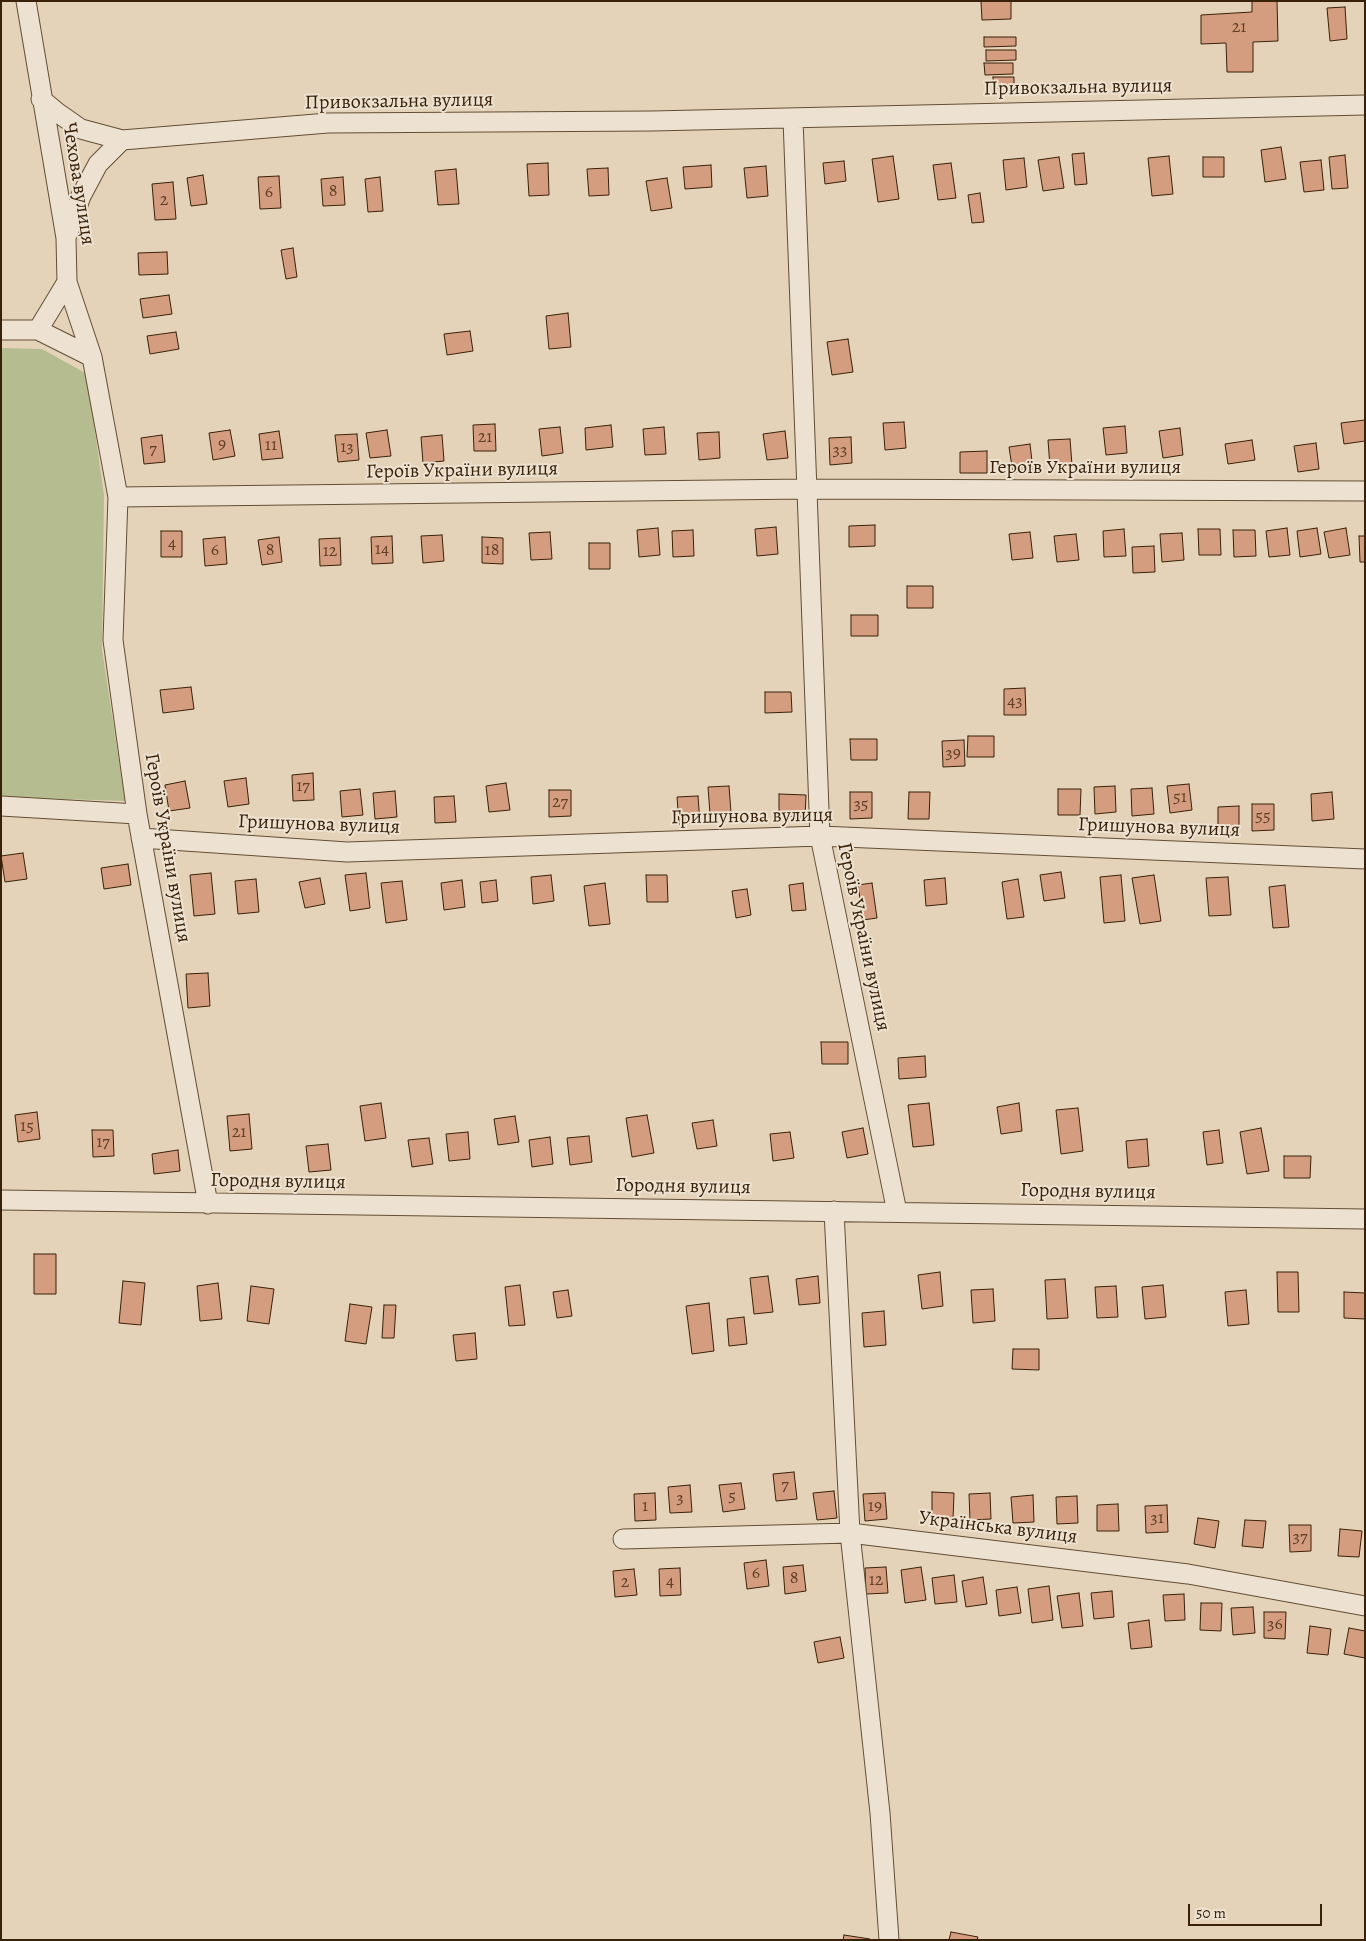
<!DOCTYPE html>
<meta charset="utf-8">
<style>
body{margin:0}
#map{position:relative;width:1366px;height:1941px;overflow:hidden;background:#e4d3b9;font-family:Alegreya,serif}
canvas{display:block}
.frame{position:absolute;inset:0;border:2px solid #382108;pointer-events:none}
.scale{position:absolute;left:1188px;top:1904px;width:134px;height:22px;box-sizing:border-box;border:2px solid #382108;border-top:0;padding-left:6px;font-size:15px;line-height:18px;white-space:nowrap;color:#382108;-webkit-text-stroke:4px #ede2d2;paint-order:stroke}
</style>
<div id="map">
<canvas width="1366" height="1941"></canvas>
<div class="frame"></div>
<div class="scale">50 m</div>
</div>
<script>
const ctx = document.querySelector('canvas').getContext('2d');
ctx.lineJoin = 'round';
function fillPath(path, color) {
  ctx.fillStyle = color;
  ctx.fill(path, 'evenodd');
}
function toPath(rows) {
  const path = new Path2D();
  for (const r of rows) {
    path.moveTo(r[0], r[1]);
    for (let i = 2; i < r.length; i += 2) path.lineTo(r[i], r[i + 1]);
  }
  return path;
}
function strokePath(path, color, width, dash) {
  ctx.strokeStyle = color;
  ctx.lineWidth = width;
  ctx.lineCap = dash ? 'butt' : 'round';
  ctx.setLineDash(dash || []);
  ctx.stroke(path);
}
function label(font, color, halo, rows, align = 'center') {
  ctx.font = font + ' Alegreya,serif';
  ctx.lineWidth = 4;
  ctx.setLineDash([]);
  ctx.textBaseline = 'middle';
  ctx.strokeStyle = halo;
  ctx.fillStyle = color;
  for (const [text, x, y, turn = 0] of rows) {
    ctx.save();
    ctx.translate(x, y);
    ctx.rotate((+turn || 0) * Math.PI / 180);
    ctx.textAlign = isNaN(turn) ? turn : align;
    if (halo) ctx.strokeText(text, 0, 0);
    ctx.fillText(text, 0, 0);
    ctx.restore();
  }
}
fillPath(toPath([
 [1,348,42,349,87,374,104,495,102,649,125,801,1,797]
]), '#b5bc8f');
const building = toPath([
 [981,1,1011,1,1011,19,982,20,981,1],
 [1252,1,1277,1,1278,41,1253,42,1253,72,1227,72,1226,43,1201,44,1201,15,1252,12,1252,1],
 [1345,7,1347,39,1330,41,1327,8,1345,7],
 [984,37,1016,37,1016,46,984,47,984,37],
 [986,50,1016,50,1016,60,986,61,986,50],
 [984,63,1013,63,1013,74,985,75,984,63],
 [993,77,1014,77,1014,87,993,88,993,77],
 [1281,147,1286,179,1265,182,1261,150,1281,147],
 [1084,153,1087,184,1075,185,1072,154,1084,153],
 [1345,155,1348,188,1332,189,1329,157,1345,155],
 [893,156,899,199,878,202,872,159,893,156],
 [1169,156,1173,194,1152,196,1148,158,1169,156],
 [1059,157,1064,188,1043,191,1038,160,1059,157],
 [1203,157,1224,157,1224,177,1203,177,1203,157],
 [1024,158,1027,187,1006,190,1003,160,1024,158],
 [1321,160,1324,190,1304,192,1300,162,1321,160],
 [844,161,846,181,825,184,823,163,844,161],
 [548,163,549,195,529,196,527,164,548,163],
 [951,163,956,198,938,200,933,165,951,163],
 [711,165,712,187,685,189,683,167,711,165],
 [766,166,768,196,747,198,744,168,766,166],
 [608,168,609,195,589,196,587,169,608,168],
 [456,169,459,204,438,205,435,171,456,169],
 [203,175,207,204,191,206,187,178,203,175],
 [279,176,281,208,260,209,258,177,279,176],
 [343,177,345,205,323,206,321,179,343,177],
 [380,177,383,211,368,212,365,179,380,177],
 [667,178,672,208,651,211,646,181,667,178],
 [173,182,176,219,155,220,152,184,173,182],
 [980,193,984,222,972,223,968,195,980,193],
 [293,248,297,277,286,279,281,250,293,248],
 [167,252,168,274,139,275,138,253,167,252],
 [169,295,172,314,143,318,140,299,169,295],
 [568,313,571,347,549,349,546,316,568,313],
 [470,331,473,351,447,355,444,334,470,331],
 [176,332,179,349,150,354,147,336,176,332],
 [848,339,853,372,832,375,827,342,848,339],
 [1365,420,1365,441,1344,444,1341,423,1365,420],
 [904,422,906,448,885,450,883,423,904,422],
 [495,424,496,451,474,451,473,425,495,424],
 [611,425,613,447,586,450,585,428,611,425],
 [1125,426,1127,453,1106,455,1103,428,1125,426],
 [560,427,563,453,542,456,539,429,560,427],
 [664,427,666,454,645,455,643,429,664,427],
 [1180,428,1183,455,1163,458,1159,431,1180,428],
 [230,430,235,456,213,460,209,433,230,430],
 [387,430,391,456,370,458,366,433,387,430],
 [279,431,283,458,262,460,259,434,279,431],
 [785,431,788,458,767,460,763,434,785,431],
 [719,432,720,458,699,460,697,433,719,432],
 [357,434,359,460,338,462,335,435,357,434],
 [162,435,165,462,144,464,141,438,162,435],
 [442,435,444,461,423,463,421,437,442,435],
 [851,437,852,463,830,465,829,438,851,437],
 [1070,439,1072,465,1050,467,1048,440,1070,439],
 [1252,440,1255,460,1228,464,1225,444,1252,440],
 [1316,443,1319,469,1298,472,1294,446,1316,443],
 [1030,444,1033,470,1013,473,1009,447,1030,444],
 [987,451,987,473,960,473,960,452,987,451],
 [875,525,875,546,849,547,849,526,875,525],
 [776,527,778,554,757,556,755,529,776,527],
 [658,528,660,555,639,557,637,530,658,528],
 [1287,528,1290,555,1269,557,1266,531,1287,528],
 [1317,528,1321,554,1300,557,1297,531,1317,528],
 [1346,528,1350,555,1329,558,1324,532,1346,528],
 [1124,529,1126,556,1104,557,1103,531,1124,529],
 [1198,529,1220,529,1221,555,1199,555,1198,529],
 [693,530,694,556,673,557,672,531,693,530],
 [1233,530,1255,530,1256,556,1234,557,1233,530],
 [161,531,182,531,182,557,161,557,161,531],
 [550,532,552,559,531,560,529,533,550,532],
 [1030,532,1033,558,1012,560,1009,534,1030,532],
 [1182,533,1184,560,1162,562,1160,534,1182,533],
 [1076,534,1079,560,1057,562,1054,536,1076,534],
 [442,535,444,561,423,563,421,536,442,535],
 [392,536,393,563,372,564,371,537,392,536],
 [1359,536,1365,536,1365,562,1360,562,1359,536],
 [225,537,227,564,205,566,203,539,225,537],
 [279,537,282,562,262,565,258,540,279,537],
 [482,537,503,538,503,564,482,563,482,537],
 [340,538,341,565,320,566,319,539,340,538],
 [589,543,610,543,610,569,589,569,589,543],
 [1154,546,1155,572,1133,573,1132,547,1154,546],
 [907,586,933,586,933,608,907,608,907,586],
 [851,615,878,615,878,636,851,636,851,615],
 [191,687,194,709,163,713,160,690,191,687],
 [1025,688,1026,715,1004,715,1004,689,1025,688],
 [765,692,791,692,792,712,765,713,765,692],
 [968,736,994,736,994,757,967,757,968,736],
 [850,739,877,739,877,760,851,760,850,739],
 [964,740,965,766,943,767,942,741,964,740],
 [313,773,314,800,293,801,292,775,313,773],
 [246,778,249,804,228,807,224,781,246,778],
 [185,781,190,808,169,811,165,785,185,781],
 [506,783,510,810,489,812,486,786,506,783],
 [1189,784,1192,810,1170,813,1167,786,1189,784],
 [729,786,731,813,710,814,708,787,729,786],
 [1115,786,1116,812,1095,814,1094,787,1115,786],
 [1152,788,1154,814,1132,816,1131,789,1152,788],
 [360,789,363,815,342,817,340,791,360,789],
 [1058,789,1081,789,1080,815,1058,815,1058,789],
 [549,790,571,790,571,816,549,817,549,790],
 [395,791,397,817,375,819,373,793,395,791],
 [850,792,872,792,872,818,850,819,850,792],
 [909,792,930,792,929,819,908,819,909,792],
 [1332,792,1334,819,1312,821,1311,794,1332,792],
 [779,794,806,795,805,817,779,816,779,794],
 [454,796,456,822,435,823,434,797,454,796],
 [698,796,700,823,679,824,677,797,698,796],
 [1252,804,1274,804,1274,830,1252,831,1252,804],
 [1239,806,1239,833,1218,833,1218,807,1239,806],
 [23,853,27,879,5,882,1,856,23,853],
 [128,864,131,885,104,889,101,868,128,864],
 [1061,872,1065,898,1044,901,1040,875,1061,872],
 [211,873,215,914,194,916,190,875,211,873],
 [366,873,370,908,350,911,345,875,366,873],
 [551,875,554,901,533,904,531,877,551,875],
 [646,875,667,875,668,902,647,902,646,875],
 [1121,875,1125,921,1104,923,1100,877,1121,875],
 [1154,875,1161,921,1140,924,1132,878,1154,875],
 [1228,877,1231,915,1209,916,1206,878,1228,877],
 [320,878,325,904,305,908,299,882,320,878],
 [945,878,947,904,926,906,924,880,945,878],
 [256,879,259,912,238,914,235,881,256,879],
 [1018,879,1024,917,1007,919,1002,882,1018,879],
 [462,880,465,907,444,910,441,883,462,880],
 [496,880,498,901,482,903,480,882,496,880],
 [402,881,407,920,386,923,381,883,402,881],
 [605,883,610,924,589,926,584,886,605,883],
 [803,883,806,910,792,911,789,885,803,883],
 [872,883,877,918,863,920,858,885,872,883],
 [1285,885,1289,927,1273,928,1269,887,1285,885],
 [747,889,751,915,736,918,732,891,747,889],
 [208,973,210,1006,188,1008,186,974,208,973],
 [821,1042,848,1042,848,1064,822,1064,821,1042],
 [925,1056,926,1077,899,1079,898,1058,925,1056],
 [381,1103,386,1138,365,1141,360,1106,381,1103],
 [929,1103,934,1145,913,1147,908,1105,929,1103],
 [1019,1103,1022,1131,1001,1134,997,1107,1019,1103],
 [1078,1108,1083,1151,1061,1154,1056,1110,1078,1108],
 [37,1112,40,1139,18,1142,15,1115,37,1112],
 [249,1114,252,1149,230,1151,227,1116,249,1114],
 [647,1115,654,1153,632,1157,626,1118,647,1115],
 [515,1116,519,1142,498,1145,494,1119,515,1116],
 [713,1120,717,1146,697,1149,692,1123,713,1120],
 [863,1128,868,1154,847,1158,842,1132,863,1128],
 [1261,1128,1269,1171,1247,1174,1240,1132,1261,1128],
 [92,1130,113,1130,114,1156,93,1157,92,1130],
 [1219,1130,1223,1163,1207,1165,1203,1132,1219,1130],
 [468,1132,470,1159,449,1161,446,1134,468,1132],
 [790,1132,794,1158,773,1161,770,1134,790,1132],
 [589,1136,592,1162,570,1165,567,1138,589,1136],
 [550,1137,553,1164,532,1167,529,1140,550,1137],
 [429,1138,433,1164,412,1167,408,1140,429,1138],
 [1147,1139,1149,1166,1128,1168,1126,1141,1147,1139],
 [328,1144,331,1170,309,1172,306,1146,328,1144],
 [178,1150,180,1171,154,1174,152,1154,178,1150],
 [1284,1156,1311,1156,1310,1178,1284,1178,1284,1156],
 [34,1254,56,1254,56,1294,34,1294,34,1254],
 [940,1272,943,1306,922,1309,918,1275,940,1272],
 [1277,1272,1298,1272,1299,1312,1278,1312,1277,1272],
 [768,1276,773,1312,754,1314,750,1278,768,1276],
 [818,1276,820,1303,799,1305,796,1279,818,1276],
 [1065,1279,1068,1318,1047,1319,1045,1280,1065,1279],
 [123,1281,145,1283,141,1325,119,1323,123,1281],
 [218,1283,222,1319,200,1321,197,1286,218,1283],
 [520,1285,525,1325,509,1326,505,1287,520,1285],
 [1163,1285,1166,1317,1145,1319,1142,1287,1163,1285],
 [251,1286,274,1289,269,1324,247,1321,251,1286],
 [1116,1286,1118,1317,1097,1318,1095,1287,1116,1286],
 [993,1289,995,1321,973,1323,971,1290,993,1289],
 [568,1290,572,1316,557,1318,553,1292,568,1290],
 [1246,1290,1249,1324,1228,1326,1225,1292,1246,1290],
 [1344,1292,1365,1293,1365,1319,1344,1318,1344,1292],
 [709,1303,714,1351,692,1354,686,1306,709,1303],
 [350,1304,372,1307,366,1344,345,1341,350,1304],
 [384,1305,396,1305,394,1338,382,1338,384,1305],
 [884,1311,886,1345,864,1347,862,1313,884,1311],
 [744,1317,747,1344,729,1346,727,1319,744,1317],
 [475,1333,477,1359,456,1361,453,1335,475,1333],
 [1013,1349,1039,1349,1039,1370,1012,1369,1013,1349],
 [794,1472,797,1499,776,1501,773,1474,794,1472],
 [741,1483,745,1509,723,1512,719,1485,741,1483],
 [690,1485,692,1512,670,1513,668,1487,690,1485],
 [834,1491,837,1518,817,1520,813,1493,834,1491],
 [932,1492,954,1493,953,1520,932,1519,932,1492],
 [655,1493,656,1520,635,1521,634,1494,655,1493],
 [885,1493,887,1519,865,1521,863,1494,885,1493],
 [990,1493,991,1519,970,1520,969,1494,990,1493],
 [1033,1495,1034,1522,1013,1523,1011,1497,1033,1495],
 [1077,1496,1078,1523,1057,1524,1056,1497,1077,1496],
 [1118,1504,1119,1531,1097,1531,1097,1505,1118,1504],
 [1167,1505,1168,1532,1146,1533,1145,1506,1167,1505],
 [1198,1518,1219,1521,1215,1548,1194,1544,1198,1518],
 [1245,1520,1266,1521,1263,1548,1242,1546,1245,1520],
 [1289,1525,1311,1525,1311,1551,1290,1552,1289,1525],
 [1340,1529,1362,1531,1359,1557,1338,1556,1340,1529],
 [766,1560,769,1586,747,1589,744,1563,766,1560],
 [803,1565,806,1591,785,1594,783,1567,803,1565],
 [886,1567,888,1593,866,1594,865,1568,886,1567],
 [921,1567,926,1600,905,1603,901,1570,921,1567],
 [680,1568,681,1595,660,1596,659,1569,680,1568],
 [634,1569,637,1595,615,1597,613,1571,634,1569],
 [954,1575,957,1602,935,1604,932,1578,954,1575],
 [983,1577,987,1604,966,1607,962,1581,983,1577],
 [1049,1586,1053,1620,1032,1623,1028,1589,1049,1586],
 [1017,1587,1021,1613,999,1616,996,1590,1017,1587],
 [1112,1591,1114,1617,1094,1619,1091,1593,1112,1591],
 [1079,1593,1083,1626,1062,1628,1057,1596,1079,1593],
 [1184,1594,1185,1620,1165,1621,1163,1595,1184,1594],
 [1201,1603,1222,1603,1221,1631,1200,1630,1201,1603],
 [1253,1607,1255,1633,1233,1635,1231,1608,1253,1607],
 [1264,1612,1286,1612,1285,1639,1264,1638,1264,1612],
 [1149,1620,1152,1647,1131,1649,1128,1623,1149,1620],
 [1310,1626,1331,1629,1328,1655,1307,1653,1310,1626],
 [1349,1628,1365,1631,1365,1658,1344,1654,1349,1628],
 [840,1637,844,1658,818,1663,814,1642,840,1637],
 [951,1932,978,1937,977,1940,949,1940,951,1932],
 [844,1935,870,1939,870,1940,843,1940,844,1935]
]);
fillPath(building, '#d59d7f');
strokePath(building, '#382108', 1);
const street = toPath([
 [41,99,58,113,81,129,122,140],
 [793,119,820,836,897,1212],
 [66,238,81,196,98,164,122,140,328,123,652,121,1365,105],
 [67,282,92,357,118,497,113,640,137,814,208,1204],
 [1,330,38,330,67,282,66,238,26,1],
 [38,330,92,357],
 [118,497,806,489,1365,491],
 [1,806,137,814],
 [141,838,347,852,820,836,1365,859],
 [1,1200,1365,1219],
 [834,1211,850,1533,880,1813,889,1940],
 [623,1539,850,1533,1188,1574,1365,1606]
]);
strokePath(street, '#634e34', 21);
strokePath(street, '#ede2d2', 19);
label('18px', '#5f4026', null, [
 ["21",1239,28],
 ["8",333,192],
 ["6",269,193],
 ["2",164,201],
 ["21",485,438],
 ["9",222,445],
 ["11",271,446],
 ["13",347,448],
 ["7",153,450],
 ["33",840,451],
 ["4",172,544],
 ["14",382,550],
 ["6",215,551],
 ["8",270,551],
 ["18",492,551],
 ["12",330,552],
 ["43",1015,702],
 ["39",953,754],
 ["17",303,787],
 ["51",1180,798],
 ["27",560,803],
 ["35",861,805],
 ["55",1263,817],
 ["15",27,1127],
 ["21",239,1133],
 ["17",103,1143],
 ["7",785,1486],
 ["5",732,1497],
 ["3",680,1499],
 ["1",645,1507],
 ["19",875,1507],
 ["31",1157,1519],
 ["37",1300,1538],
 ["6",756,1574],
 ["8",794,1579],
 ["12",876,1581],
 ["4",670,1582],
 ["2",625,1583],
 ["36",1275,1625]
]);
label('20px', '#382108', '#ede2d2', [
 ["Привокзальна вулиця",1078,88,-1],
 ["Привокзальна вулиця",399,102,-1],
 ["Чехова вулиця",78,184,81],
 ["Героїв України вулиця",1085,468],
 ["Героїв України вулиця",462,471,-1],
 ["Гришунова вулиця",752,817,-1],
 ["Гришунова вулиця",319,825,2],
 ["Гришунова вулиця",1159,828,2],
 ["Героїв України вулиця",167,848,80],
 ["Героїв України вулиця",863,937,78],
 ["Городня вулиця",278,1182,1],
 ["Городня вулиця",683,1187,1],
 ["Городня вулиця",1088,1192,1],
 ["Українська вулиця",998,1528,7]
]);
</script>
